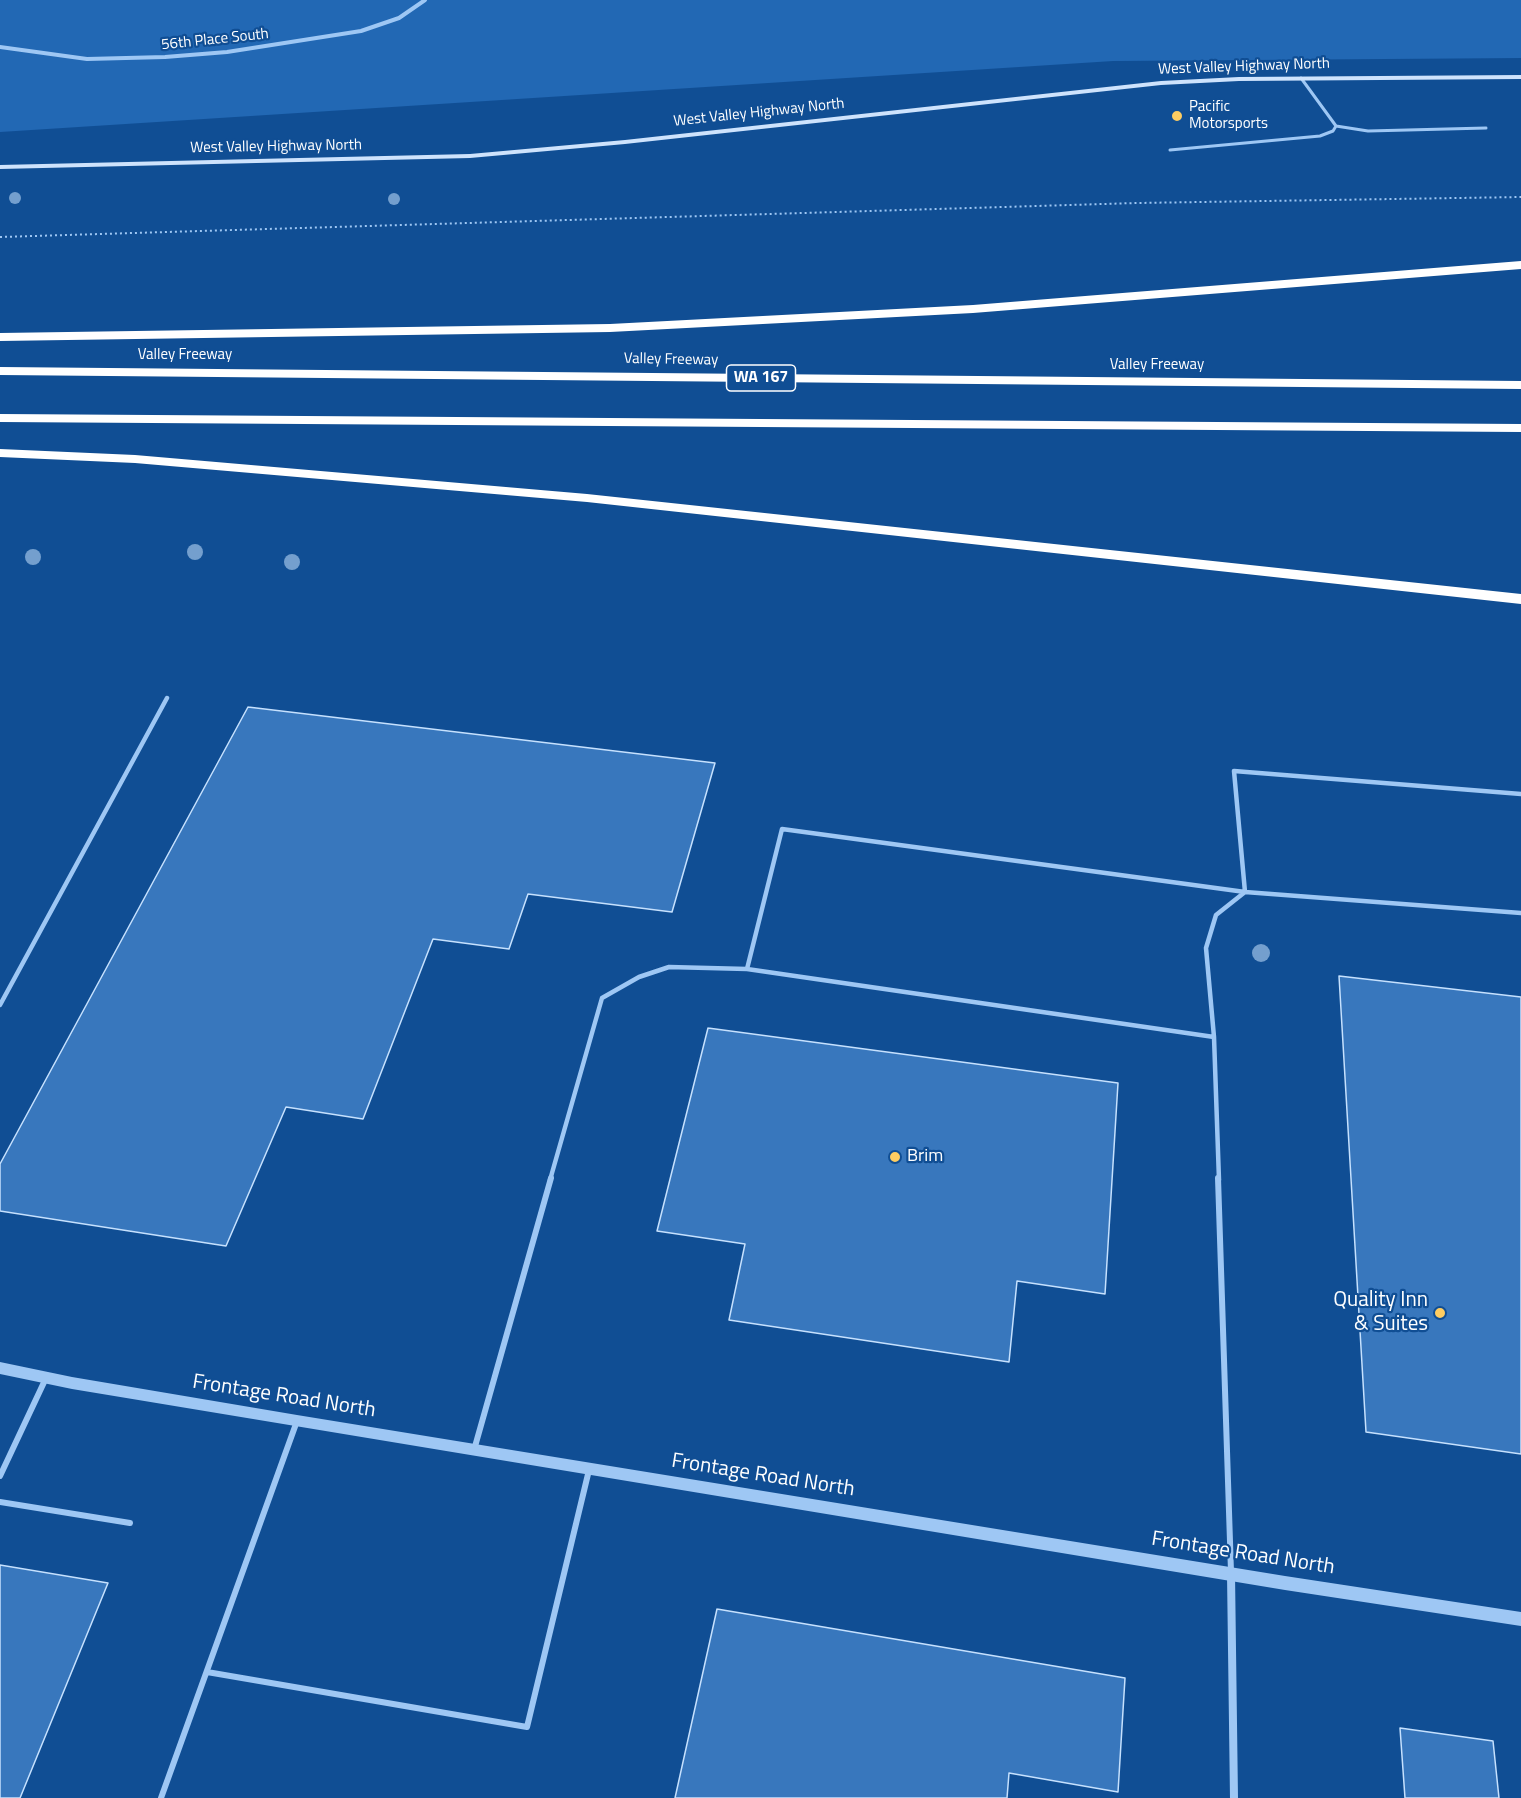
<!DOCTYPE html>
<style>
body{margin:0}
canvas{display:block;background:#104e94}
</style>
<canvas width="1521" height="1798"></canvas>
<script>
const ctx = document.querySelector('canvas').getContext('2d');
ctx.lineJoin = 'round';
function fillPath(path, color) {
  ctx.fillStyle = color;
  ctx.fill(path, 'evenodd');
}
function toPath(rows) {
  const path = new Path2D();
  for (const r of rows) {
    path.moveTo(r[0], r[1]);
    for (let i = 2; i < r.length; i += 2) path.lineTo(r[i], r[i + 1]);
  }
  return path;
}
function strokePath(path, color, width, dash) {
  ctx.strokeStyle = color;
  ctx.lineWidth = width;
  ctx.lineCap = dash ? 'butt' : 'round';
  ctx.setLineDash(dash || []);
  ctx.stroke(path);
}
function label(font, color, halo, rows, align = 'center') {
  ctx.font = font + ' "Titillium Web",sans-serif';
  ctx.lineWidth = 4.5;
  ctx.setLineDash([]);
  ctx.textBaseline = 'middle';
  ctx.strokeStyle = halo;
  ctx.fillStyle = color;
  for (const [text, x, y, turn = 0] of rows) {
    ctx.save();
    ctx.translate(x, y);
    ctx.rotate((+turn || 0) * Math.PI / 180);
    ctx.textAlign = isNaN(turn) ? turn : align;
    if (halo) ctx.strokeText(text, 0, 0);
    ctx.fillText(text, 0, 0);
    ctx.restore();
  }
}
fillPath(toPath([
 [0,0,1521,0,1521,58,1113,61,0,132]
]), '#2268b4');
const building = toPath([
 [248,707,715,763,672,912,528,894,509,949,433,939,363,1119,286,1107,226,1246,0,1211,0,1164,248,707],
 [1339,976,1521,997,1521,1454,1366,1432,1339,976],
 [708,1028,1118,1083,1105,1294,1017,1281,1009,1362,729,1320,745,1244,657,1231,708,1028],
 [0,1565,108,1583,20,1798,0,1798,0,1565],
 [717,1609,1125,1678,1118,1792,1009,1773,1007,1798,675,1798,717,1609],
 [1400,1728,1493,1741,1499,1798,1405,1798,1400,1728]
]);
fillPath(building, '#3877bd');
strokePath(building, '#c6e1fe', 1.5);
strokePath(toPath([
 [0,237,1137,203,1521,197]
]), '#9ec7f4', 2, [2, 3]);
strokePath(toPath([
 [1301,78,1336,126,1368,131,1486,128],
 [1170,150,1320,136,1333,131,1336,126]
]), '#9ec7f4', 3);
strokePath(toPath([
 [747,969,782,829,1245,892,1234,771,1521,794],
 [0,1005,167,698],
 [1214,1037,1206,948,1216,915,1245,892,1521,913],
 [550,1180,602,998,639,977,669,967,747,969,1214,1037,1219,1180]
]), '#9ec7f4', 4.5);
strokePath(toPath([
 [1218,1178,1231,1572],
 [474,1450,551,1178],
 [0,1476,46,1378],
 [0,1502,130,1523],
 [207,1672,527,1727,589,1470],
 [161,1798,297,1421]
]), '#9ec7f4', 6);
strokePath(toPath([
 [0,47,87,59,165,57,227,52,361,31,399,18,425,0]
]), '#9ec7f4', 4);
strokePath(toPath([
 [1231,1574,1234,1798]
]), '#9ec7f4', 8);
fillPath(toPath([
 [0,1362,72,1377,297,1415,1285,1576,1521,1612,1521,1626,1285,1590,72,1389,0,1374,0,1362]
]), '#9ec7f4');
fillPath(toPath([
 [1521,75,1521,79,1239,81,1161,85,625,144,470,158,0,169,0,165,470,154,625,140,1161,81,1239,77,1521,75]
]), '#cee3fd');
fillPath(toPath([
 [1521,261,1521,269,973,313,610,332,0,341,0,333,610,324,973,305,1521,261],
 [0,367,1521,381,1521,389,0,375,0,367],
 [0,414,1521,424,1521,432,0,422,0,414],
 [0,449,135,455,587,494,1521,594,1521,604,587,502,135,463,0,457,0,449]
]), '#fff');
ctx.fillStyle = '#749fce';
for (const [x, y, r] of [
 [15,198,6],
 [394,199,6],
 [195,552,8],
 [33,557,8],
 [292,562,8],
 [1261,953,9]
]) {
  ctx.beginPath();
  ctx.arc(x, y, r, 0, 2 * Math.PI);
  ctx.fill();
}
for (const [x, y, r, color] of [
 [1177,116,6,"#ffcd61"],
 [895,1157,6,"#ffcd61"],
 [1440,1313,6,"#ffcd61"]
]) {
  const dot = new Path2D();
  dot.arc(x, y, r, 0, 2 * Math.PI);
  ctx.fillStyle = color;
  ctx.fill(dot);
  strokePath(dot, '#104e94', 2);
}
label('15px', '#fff', '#104e94', [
 ["56th Place South",215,40,-6],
 ["West Valley Highway North",1244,67,-2],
 ["West Valley Highway North",759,113,-6],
 ["West Valley Highway North",276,147,-1],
 ["Valley Freeway",185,355],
 ["Valley Freeway",671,360,1],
 ["Valley Freeway",1157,365]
]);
label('15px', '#fff', '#104e94', [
 ["Pacific",1189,107],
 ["Motorsports",1189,124]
], 'left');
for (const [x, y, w] of [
 [761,378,69]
]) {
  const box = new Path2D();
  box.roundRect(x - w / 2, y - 13, w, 26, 4.5);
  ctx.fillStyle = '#104e94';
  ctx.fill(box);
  strokePath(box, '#fff', 1.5);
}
label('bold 16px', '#fff', null, [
 ["WA 167",761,378]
]);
label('18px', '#fff', '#104e94', [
 ["Brim",907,1157]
], 'left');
label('21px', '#fff', '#104e94', [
 ["Quality Inn",1428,1301],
 ["& Suites",1428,1325]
], 'right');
label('21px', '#fff', '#104e94', [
 ["Frontage Road North",284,1397,9],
 ["Frontage Road North",763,1476,9],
 ["Frontage Road North",1243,1554,9]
]);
</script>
